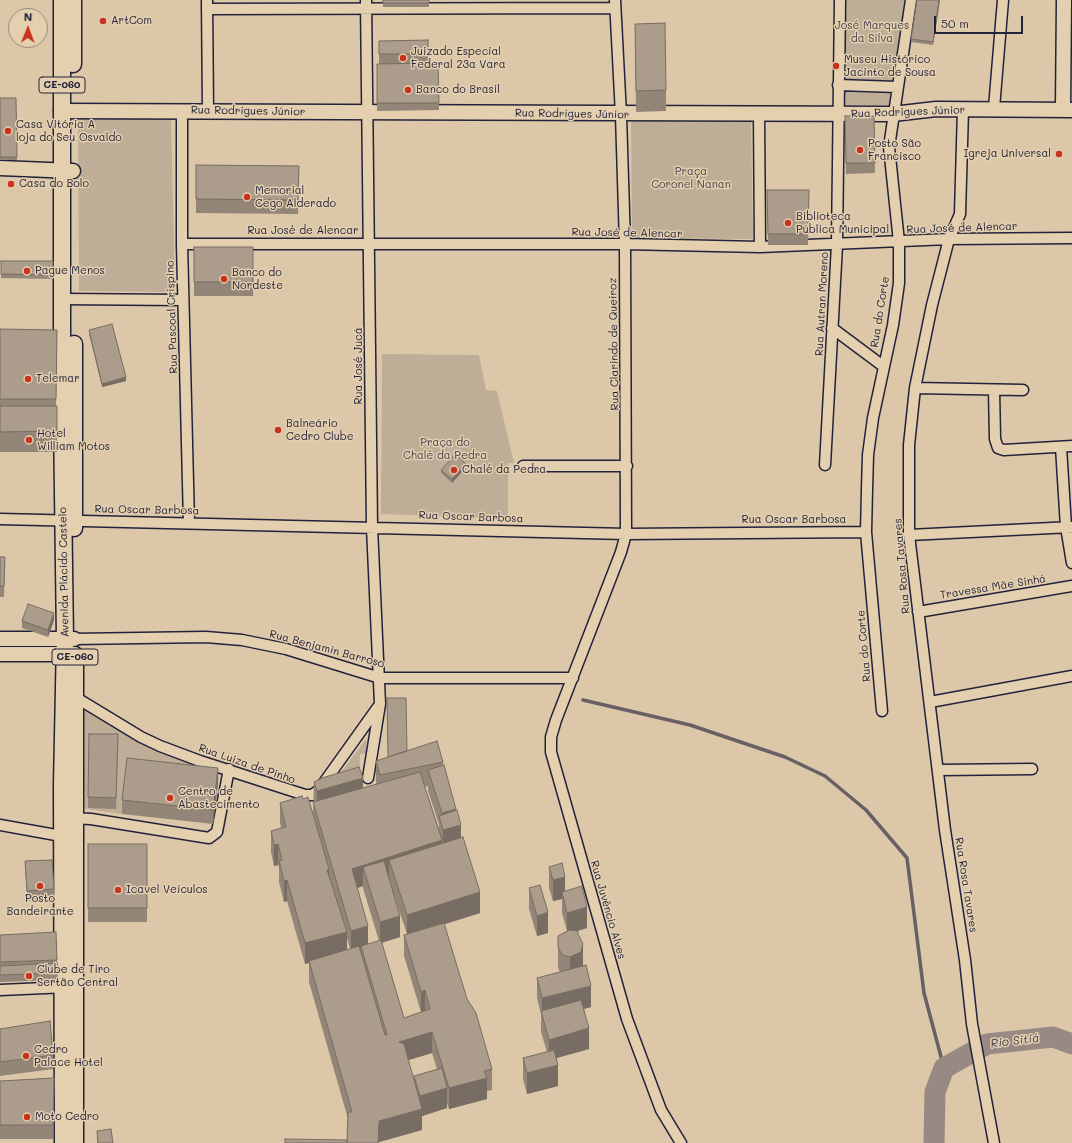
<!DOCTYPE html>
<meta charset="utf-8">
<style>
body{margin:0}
#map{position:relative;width:1072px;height:1143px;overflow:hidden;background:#dcc8a9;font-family:Mali,sans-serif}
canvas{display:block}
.north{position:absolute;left:8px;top:8px;width:40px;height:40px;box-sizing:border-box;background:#e4cfae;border:1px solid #968a80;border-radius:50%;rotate:1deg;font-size:11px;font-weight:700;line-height:16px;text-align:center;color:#22223b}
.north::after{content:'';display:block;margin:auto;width:14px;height:18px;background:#c8321e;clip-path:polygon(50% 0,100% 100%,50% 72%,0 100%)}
.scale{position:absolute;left:934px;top:16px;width:89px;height:18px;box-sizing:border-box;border:2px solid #22223b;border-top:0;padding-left:5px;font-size:12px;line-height:14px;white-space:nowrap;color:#22223b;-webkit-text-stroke:3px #e4cfae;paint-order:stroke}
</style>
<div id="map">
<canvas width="1072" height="1143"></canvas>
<div class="north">N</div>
<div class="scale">50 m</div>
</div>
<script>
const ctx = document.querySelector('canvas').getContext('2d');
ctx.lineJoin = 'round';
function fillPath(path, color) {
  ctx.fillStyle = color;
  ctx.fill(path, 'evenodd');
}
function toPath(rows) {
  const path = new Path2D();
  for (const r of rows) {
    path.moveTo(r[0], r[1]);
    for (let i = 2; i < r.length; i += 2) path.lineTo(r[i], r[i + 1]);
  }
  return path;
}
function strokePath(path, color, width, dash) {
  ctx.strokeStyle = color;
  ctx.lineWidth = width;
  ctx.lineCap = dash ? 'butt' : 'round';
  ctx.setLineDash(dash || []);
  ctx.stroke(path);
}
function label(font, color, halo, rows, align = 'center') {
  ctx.font = font + ' Mali,sans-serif';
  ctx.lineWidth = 3;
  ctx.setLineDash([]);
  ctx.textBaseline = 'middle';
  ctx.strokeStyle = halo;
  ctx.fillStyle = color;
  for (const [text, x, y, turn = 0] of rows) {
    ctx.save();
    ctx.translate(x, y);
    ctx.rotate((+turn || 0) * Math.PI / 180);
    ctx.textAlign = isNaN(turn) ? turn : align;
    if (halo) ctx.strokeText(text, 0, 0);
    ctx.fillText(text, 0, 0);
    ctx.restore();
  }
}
fillPath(toPath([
 [844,0,906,0,894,82,843,80],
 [843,91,892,92,892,105,843,105],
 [78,115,171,115,175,292,79,291],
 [631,119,751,120,753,239,632,238],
 [382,354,479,355,486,390,497,391,514,463,508,463,508,518,381,514],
 [81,711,93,711,141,743,219,774,218,783,127,772,122,814,81,808],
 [366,739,367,754,360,754,359,788,322,798]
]), '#bead97');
strokePath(toPath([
 [583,700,690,725,785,757,825,776,866,810,907,858,924,993,944,1068]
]), '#696066', 3.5);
strokePath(toPath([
 [934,1143,935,1092,944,1068,987,1044,1053,1037,1072,1044]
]), '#988a82', 21);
const street = toPath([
 [207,0,208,111],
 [366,0,372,527,380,704,368,778],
 [615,0,621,115,625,244,626,534,621,552,556,720,551,737,551,752,627,1019,661,1110,681,1143],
 [207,9,615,8],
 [838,85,897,87],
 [994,108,1003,0],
 [963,109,960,214,949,239,932,305,915,388,909,445,909,535,945,830,965,960,972,1024,994,1143],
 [182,110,182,244,189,523],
 [759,114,760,247],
 [182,244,625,244,760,247,949,239,1072,238],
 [63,299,183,300],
 [832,328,883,366],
 [915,388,1023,390],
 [994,390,995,439,998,448,1004,450,1072,446],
 [1061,447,1066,527,1072,563],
 [825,465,837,245,840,0],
 [523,466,627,466],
 [0,519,626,534,866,532],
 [909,535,1072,527],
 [918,612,1072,586],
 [74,639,206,637,242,640,286,649,380,678,573,678],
 [75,697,141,737,160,746,200,761,305,795,312,795,318,791,378,707],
 [930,702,1072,676],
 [882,711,866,532,867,489,868,455,873,418,893,325,899,283,899,242,889,147,911,0],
 [939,770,1032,769],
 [71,818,91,819,209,838,217,832,229,769],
 [0,825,67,837],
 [0,990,68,987]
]);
const secondary = toPath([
 [1063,109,1064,0],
 [61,111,893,114,936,109,1072,110],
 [0,168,73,171],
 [0,639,74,639],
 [0,654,75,654]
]);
const primary = toPath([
 [62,0,62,420,65,639,62,785,63,1143],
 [73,64,73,0],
 [74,344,74,528],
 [75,666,75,1143]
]);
strokePath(street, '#22223b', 13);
strokePath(secondary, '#22223b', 17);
strokePath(primary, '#22223b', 19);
strokePath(street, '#e4cfae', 10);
strokePath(secondary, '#e4cfae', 14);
strokePath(primary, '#e4cfae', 16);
fillPath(toPath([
 [383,0,429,0,429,7,383,7],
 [917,0,940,0,933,45,911,42],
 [635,24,666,90,666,111,636,112],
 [428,40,428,63,438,63,439,110,377,111,377,64,379,64,379,41],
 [0,98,16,98,17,160,0,160],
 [845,116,874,116,875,173,846,174],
 [196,165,299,166,298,214,196,213],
 [767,190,809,190,808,245,768,245],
 [194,247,253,247,253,296,194,296],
 [1,261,53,261,53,279,1,278],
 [0,329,57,330,56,406,57,406,57,452,0,452],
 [89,330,126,381,102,387,89,334],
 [466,467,452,483,441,473,441,470],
 [0,557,5,557,4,597,0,597],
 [54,620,48,637,22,628,22,621],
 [387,698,407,751,443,762,443,765,456,810,461,837,480,913,444,924,467,999,492,1069,492,1090,487,1091,487,1099,449,1109,447,1103,447,1108,422,1116,422,1130,379,1142,347,1140,348,1119,309,982,309,963,305,964,287,901,284,902,279,882,279,868,278,865,274,866,271,852,271,831,281,828,280,823,280,803,303,799,313,817,314,782,363,788,376,784,376,761,388,757],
 [428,786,428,791,439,824,439,829,425,787],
 [389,878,389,880,407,934,404,935,404,956,421,1012,404,1018,382,943,400,937],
 [363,886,363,888,379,941,368,944,357,888],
 [347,938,350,949,347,950],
 [432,1053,437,1069,414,1076,414,1081,408,1060],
 [89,734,118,745,116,809,88,808],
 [218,783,213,824,122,814,122,800],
 [88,844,147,844,147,922,88,922],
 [25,861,54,889,54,900,27,901],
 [549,867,565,891,587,928,577,931,578,936,583,965,582,966,591,1007,584,1009,589,1049,557,1058,558,1086,527,1094,523,1079,523,1058,547,1052,541,1032,541,1014,537,998,537,978,560,972,558,968,558,936,567,931,562,913,562,899,553,901,549,888],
 [529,888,548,933,537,936,529,909],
 [0,935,57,960,58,980,0,982],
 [0,1029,53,1055,53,1069,0,1076],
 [54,1078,53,1139,0,1139,0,1081],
 [97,1131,113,1143,97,1143]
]), '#938678');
fillPath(toPath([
 [939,0,940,0,933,45,933,42],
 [126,377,126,381,102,387,102,384],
 [466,464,466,467,452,483,452,479],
 [54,613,54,620,48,637,48,630],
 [218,768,218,783,213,824,213,810],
 [363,778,363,799,317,812,317,791],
 [456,809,456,826,461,825,461,845,443,851,443,830,442,826,442,813],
 [442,840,442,861,389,860,389,878,369,884,363,867,363,886,352,890,352,869],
 [278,844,278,865,274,866,274,845],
 [329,869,329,890,327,870],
 [565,877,565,898,562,892,562,899,553,901,553,880],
 [287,880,287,901,284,902,284,881],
 [480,892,480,913,407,936,407,915],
 [587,907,587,928,567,934,567,913],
 [548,912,548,933,537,936,537,916],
 [400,916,400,937,380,943,380,922],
 [368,926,368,946,361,946,361,948,351,951,351,931],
 [578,931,578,952,583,944,583,965,581,973,570,978,570,957],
 [347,932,347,953,305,964,305,943],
 [591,986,591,1007,543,1019,542,1016,542,998],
 [425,990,425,1011,421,1012,421,992],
 [589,1028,589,1049,549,1060,549,1040],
 [432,1032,432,1053,399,1063,399,1042],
 [558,1065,558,1086,527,1094,527,1073],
 [487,1078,487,1099,449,1109,449,1088],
 [447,1088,447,1108,422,1116,422,1130,379,1142,378,1143,379,1121,420,1110,420,1096]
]), '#786d62');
const building = toPath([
 [383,0,429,0,429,3,383,3,383,0],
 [917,0,939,0,933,42,911,39,917,0],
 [665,23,666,90,636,91,635,24,665,23],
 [428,40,428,54,379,54,379,41,428,40],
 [438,63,439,103,377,103,377,64,438,63],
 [0,98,16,98,17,157,0,157,0,98],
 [845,116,874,116,875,163,846,163,845,116],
 [196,165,299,166,298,200,196,199,196,165],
 [767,190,809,190,808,234,768,234,767,190],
 [194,247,253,247,253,282,194,282,194,247],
 [1,261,53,261,53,275,1,274,1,261],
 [112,324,126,377,102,384,89,330,112,324],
 [0,329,57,330,56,399,0,399,0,329],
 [0,406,57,406,57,431,0,432,0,406],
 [456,454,466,464,452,479,441,470,456,454],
 [0,557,5,557,4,586,0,586,0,557],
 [28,604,54,613,48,630,22,621,28,604],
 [387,698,406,698,407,751,388,757,387,698],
 [89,734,118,734,116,798,88,797,89,734],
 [437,741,443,762,380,775,376,761,437,741],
 [127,758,218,768,213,810,122,800,127,758],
 [444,765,456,809,442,813,428,770,444,765],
 [359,767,363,778,317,791,314,782,322,778,359,767],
 [420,772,442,840,352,869,368,926,351,931,313,802,420,772],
 [302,796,303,799,308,797,329,869,327,870,347,932,305,943,287,880,284,881,279,861,282,860,278,844,274,845,271,831,286,827,280,803,302,796],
 [457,810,461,825,443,830,439,816,457,810],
 [463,837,480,892,407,915,389,860,463,837],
 [88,844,147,844,147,908,88,908,88,844],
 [52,860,54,889,27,891,25,861,52,860],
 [384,861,400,916,380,922,363,867,384,861],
 [562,863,565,877,553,880,549,867,562,863],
 [540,885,548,912,537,916,529,888,540,885],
 [582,886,587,907,567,913,562,892,582,886],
 [444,923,467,999,476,1013,492,1069,484,1071,487,1078,449,1088,432,1032,399,1042,404,1044,422,1109,379,1121,378,1143,347,1143,348,1112,352,1112,309,961,359,946,385,1035,387,1035,361,946,381,940,404,1018,430,1009,425,990,421,992,404,935,444,923],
 [569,930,578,931,578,934,583,944,581,952,570,957,562,955,558,947,558,936,569,930],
 [56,932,57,960,0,962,0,935,56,932],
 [57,963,58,973,0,975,0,966,57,963],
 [586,965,591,986,542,998,537,978,586,965],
 [581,1000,589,1028,549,1040,541,1011,581,1000],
 [50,1021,53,1055,0,1062,0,1029,50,1021],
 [554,1050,558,1065,527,1073,523,1058,554,1050],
 [442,1068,447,1088,420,1096,414,1076,442,1068],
 [54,1078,53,1125,0,1125,0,1081,54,1078],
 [111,1129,113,1143,98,1143,97,1131,111,1129],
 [285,1139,347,1140,347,1143,285,1143,285,1139]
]);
fillPath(building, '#ab9c8c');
strokePath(building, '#786d62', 1);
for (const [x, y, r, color] of [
 [103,21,4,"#c8321e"],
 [403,58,4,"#c8321e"],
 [836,66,4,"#c8321e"],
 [408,90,4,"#c8321e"],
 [8,131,4,"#c8321e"],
 [860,150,4,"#c8321e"],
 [1059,154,4,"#c8321e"],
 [11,184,4,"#c8321e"],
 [247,197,4,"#c8321e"],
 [788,223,4,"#c8321e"],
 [27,271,4,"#c8321e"],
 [224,279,4,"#c8321e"],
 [28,379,4,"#c8321e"],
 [278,430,4,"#c8321e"],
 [29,440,4,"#c8321e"],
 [454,470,4,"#c8321e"],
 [170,798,4,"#c8321e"],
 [40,886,4,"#c8321e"],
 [118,890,4,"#c8321e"],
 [29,976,4,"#c8321e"],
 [26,1056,4,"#c8321e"],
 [27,1117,4,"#c8321e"]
]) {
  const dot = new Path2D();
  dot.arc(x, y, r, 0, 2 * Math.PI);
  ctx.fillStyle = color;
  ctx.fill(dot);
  strokePath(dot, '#e4cfae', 1.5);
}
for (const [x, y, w] of [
 [62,85,46],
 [75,657,46]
]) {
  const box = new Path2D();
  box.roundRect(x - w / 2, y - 8, w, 16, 3);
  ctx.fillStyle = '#e4cfae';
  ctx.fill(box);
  strokePath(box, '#22223b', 1);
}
label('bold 10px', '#22223b', null, [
 ["CE-060",62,85],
 ["CE-060",75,657]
]);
label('11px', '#22223b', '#e4cfae', [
 ["ArtCom",111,21],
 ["Juizado Especial",411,52],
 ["Federal 23a Vara",411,65],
 ["Museu Histórico",844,60],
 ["Jacinto de Sousa",844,73],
 ["Banco do Brasil",416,90],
 ["Casa Vitória A",16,125],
 ["loja do Seu Osvaldo",16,138],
 ["Posto São",868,144],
 ["Francisco",868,157],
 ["Igreja Universal",1051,154,"right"],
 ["Casa do Bolo",19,184],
 ["Memorial",255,191],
 ["Cego Alderado",255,204],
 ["Biblioteca",796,217],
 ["Pública Municipal",796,230],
 ["Pague Menos",35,271],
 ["Banco do",232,273],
 ["Nordeste",232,286],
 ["Telemar",36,379],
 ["Balneário",286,424],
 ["Cedro Clube",286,437],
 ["Hotel",37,434],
 ["William Motos",37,447],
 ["Chalé da Pedra",462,470],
 ["Centro de",178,792],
 ["Abastecimento",178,805],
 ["Icavel Veículos",126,890],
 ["Posto",40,899,"center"],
 ["Bandeirante",40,912,"center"],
 ["Clube de Tiro",37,970],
 ["Sertão Central",37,983],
 ["Cedro",34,1050],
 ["Palace Hotel",34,1063],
 ["Moto Cedro",35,1117]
], 'left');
label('11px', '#413e4d', '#e4cfae', [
 ["José Marques",872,26],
 ["da Silva",872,39],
 ["Praça",691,172],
 ["Coronel Nanan",691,185],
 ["Praça do",445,443],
 ["Chalé da Pedra",445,456]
]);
label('11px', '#22223b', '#e4cfae', [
 ["Rua Rodrigues Júnior",248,111,1],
 ["Rua Rodrigues Júnior",908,112,-2],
 ["Rua Rodrigues Júnior",572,114,1],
 ["Rua José de Alencar",962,228,-2],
 ["Rua José de Alencar",303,231],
 ["Rua José de Alencar",627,233,1],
 ["Rua Autran Moreno",822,304,-87],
 ["Rua do Corte",880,312,-81],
 ["Rua Pascoal Crispino",172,317,-92],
 ["Rua Clarindo de Queiroz",614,344,-91],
 ["Rua José Jucá",359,366,-90],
 ["Rua Oscar Barbosa",147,510,1],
 ["Rua Oscar Barbosa",471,517,2],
 ["Rua Oscar Barbosa",794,520],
 ["Rua Rosa Tavares",902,566,-95],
 ["Avenida Plácido Castelo",64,572,-91],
 ["Travessa Mãe Sinhá",993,587,-9],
 ["Rua do Corte",864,646,-95],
 ["Rua Benjamin Barroso",327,649,15],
 ["Rua Luiza de Pinho",247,764,19],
 ["Rua Rosa Tavares",966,885,81],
 ["Rua Juvêncio Alves",608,910,74]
]);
label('italic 12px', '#454150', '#e4cfae', [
 ["Rio Sitiá",1015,1041,-7]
]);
</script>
